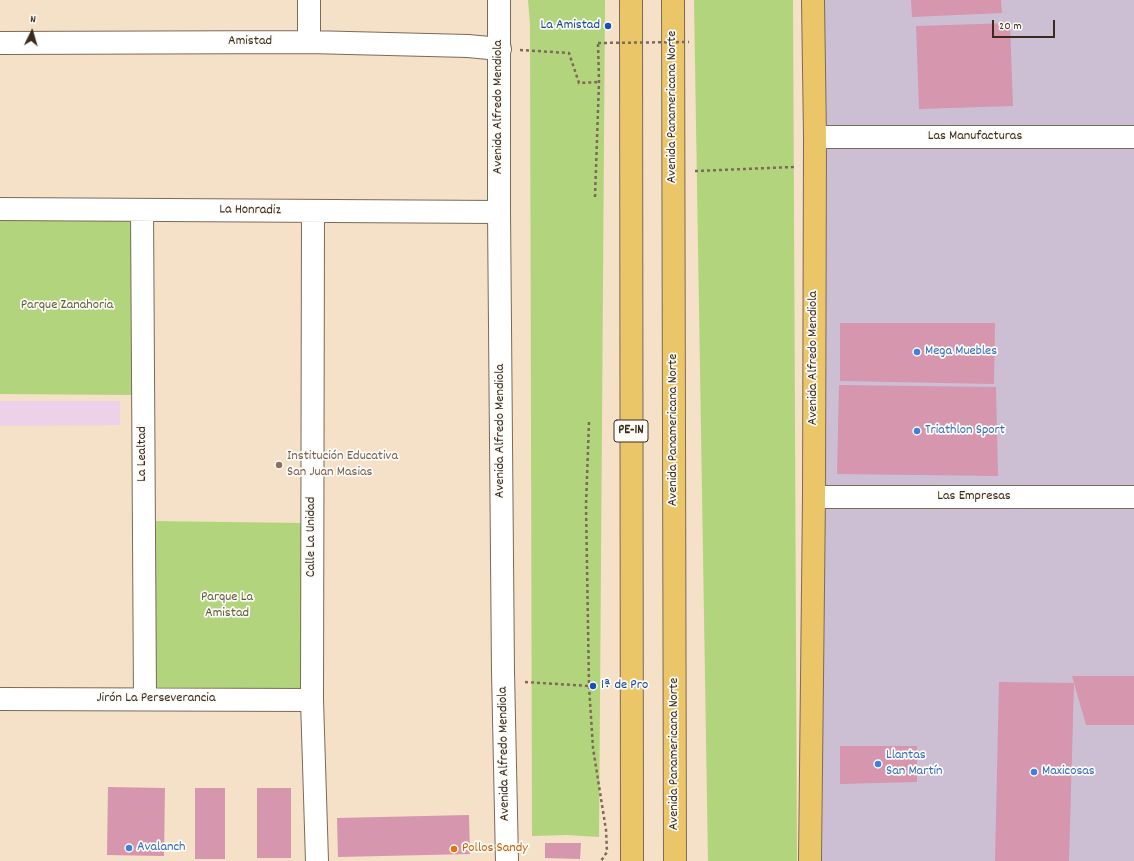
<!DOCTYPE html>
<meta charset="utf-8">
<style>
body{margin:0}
#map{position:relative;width:1134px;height:861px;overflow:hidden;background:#f4e1c7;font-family:Dekko,sans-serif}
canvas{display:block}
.north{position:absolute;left:12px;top:12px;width:40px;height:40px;-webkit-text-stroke:3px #fdfcf7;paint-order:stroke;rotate:5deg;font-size:11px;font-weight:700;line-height:16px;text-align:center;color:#3b2a1e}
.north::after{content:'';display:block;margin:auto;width:14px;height:18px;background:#3b2a1e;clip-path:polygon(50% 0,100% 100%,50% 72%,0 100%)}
.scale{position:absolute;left:992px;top:20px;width:63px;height:18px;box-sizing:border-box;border:2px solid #3b2a1e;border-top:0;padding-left:5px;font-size:12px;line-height:14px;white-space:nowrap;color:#3b2a1e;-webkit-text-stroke:3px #fdfcf7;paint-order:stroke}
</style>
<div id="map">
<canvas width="1134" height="861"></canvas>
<div class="north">N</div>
<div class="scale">20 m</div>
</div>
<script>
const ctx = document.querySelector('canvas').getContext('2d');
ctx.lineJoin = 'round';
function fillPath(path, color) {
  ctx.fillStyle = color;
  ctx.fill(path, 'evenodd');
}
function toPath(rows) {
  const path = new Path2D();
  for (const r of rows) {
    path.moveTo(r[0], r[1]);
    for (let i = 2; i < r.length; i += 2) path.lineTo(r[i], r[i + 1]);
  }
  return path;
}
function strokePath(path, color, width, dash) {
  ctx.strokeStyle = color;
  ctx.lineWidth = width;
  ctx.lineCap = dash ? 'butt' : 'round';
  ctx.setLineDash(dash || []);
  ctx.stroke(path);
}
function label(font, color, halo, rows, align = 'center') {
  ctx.font = font + ' Dekko,sans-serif';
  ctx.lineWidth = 3.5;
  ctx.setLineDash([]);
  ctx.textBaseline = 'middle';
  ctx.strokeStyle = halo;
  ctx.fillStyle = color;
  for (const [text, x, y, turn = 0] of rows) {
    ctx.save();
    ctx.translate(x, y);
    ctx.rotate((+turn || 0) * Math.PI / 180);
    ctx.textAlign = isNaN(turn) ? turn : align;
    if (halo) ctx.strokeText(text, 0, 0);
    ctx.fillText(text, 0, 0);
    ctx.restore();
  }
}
fillPath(toPath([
 [0,401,120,401,120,425,0,426]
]), '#edd1e9');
fillPath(toPath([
 [823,0,1134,0,1134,861,822,861,826,320]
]), '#ccbfd4');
fillPath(toPath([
 [528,0,605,0,599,837,567,835,532,836,530,24],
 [694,0,793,0,797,861,708,861],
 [134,217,135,395,0,394,0,218],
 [150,521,303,523,304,692,152,690]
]), '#b1d47c');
fillPath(toPath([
 [911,0,1001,0,1002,13,912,17],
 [1010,23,1013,106,919,109,916,26],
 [840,323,995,323,994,384,840,381],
 [839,385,996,387,998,476,837,474],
 [1072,676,1134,676,1134,725,1086,725,1074,683,1069,861,995,861,999,682,1074,683],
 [840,746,917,746,917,782,840,784],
 [108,787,165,788,164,856,107,855],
 [195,788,225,788,225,859,195,859],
 [257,788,291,788,291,858,257,858],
 [469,815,470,854,338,857,337,818],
 [545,843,581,843,580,859,545,858]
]), '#d596ae');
const minor = toPath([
 [309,0,309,42],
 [499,0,499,212,503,671,507,861],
 [0,43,309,42,468,46,500,49],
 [815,137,1134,137],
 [0,209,499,212],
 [142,210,145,698],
 [313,212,312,700,317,861],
 [814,497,1134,497],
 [0,699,312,700]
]);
const major = toPath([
 [810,861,814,497,815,137,813,0]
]);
const highway = toPath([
 [631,0,632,861],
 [673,0,675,861]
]);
strokePath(minor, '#7c6a59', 24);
strokePath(major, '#7c6a59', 24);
strokePath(highway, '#7c6a59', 24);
strokePath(toPath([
 [520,50,569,53,579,83,599,82],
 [695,171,794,167],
 [595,197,599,82,598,43],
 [589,422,586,505,589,686,593,748,606,830,607,852,601,861],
 [525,682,589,686]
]), '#7c6a59', 2.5, [3, 3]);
strokePath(minor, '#fff', 22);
strokePath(major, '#ebc669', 22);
strokePath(highway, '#ebc669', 22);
strokePath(toPath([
 [598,43,689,42]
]), '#7c6a59', 2.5, [3, 3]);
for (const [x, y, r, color] of [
 [608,26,4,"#1a4fb4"],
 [917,352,4,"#3f7fe0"],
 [917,431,4,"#3f7fe0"],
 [279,465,4,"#8d6e63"],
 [593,686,4,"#1a4fb4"],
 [878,764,4,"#3f7fe0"],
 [1034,772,4,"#3f7fe0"],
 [129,848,4,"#3f7fe0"],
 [454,849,4,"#e8710a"]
]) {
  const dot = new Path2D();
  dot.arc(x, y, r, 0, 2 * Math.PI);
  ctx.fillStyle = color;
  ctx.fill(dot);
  strokePath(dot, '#fdfcf7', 1.5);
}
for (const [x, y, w] of [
 [631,431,34]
]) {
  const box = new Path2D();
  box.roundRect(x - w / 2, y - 11, w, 22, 3);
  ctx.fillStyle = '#fdfcf7';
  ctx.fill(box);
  strokePath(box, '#3b2a1e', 1);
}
label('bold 13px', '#3b2a1e', null, [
 ["PE-1N",631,431]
]);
label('14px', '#164399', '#fdfcf7', [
 ["La Amistad",600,26],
 ["1ª de Pro",601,686,"left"]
], 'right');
label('14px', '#3b2a1e', '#fdfcf7', [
 ["Amistad",250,42],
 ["Avenida Alfredo Mendiola",499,107,-90],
 ["Avenida Panamericana Norte",673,107,-90],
 ["Las Manufacturas",975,137],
 ["La Honradiz",250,211,1],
 ["Avenida Alfredo Mendiola",814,358,-90],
 ["Avenida Panamericana Norte",674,430,-90],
 ["Avenida Alfredo Mendiola",501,431,-90],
 ["La Lealtad",143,454,-90],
 ["Las Empresas",974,497],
 ["Calle La Unidad",312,537,-90],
 ["Jirón La Perseverancia",156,699],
 ["Avenida Alfredo Mendiola",505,754,-91],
 ["Avenida Panamericana Norte",675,754,-90]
]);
label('14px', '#5e5d3a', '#fdfcf7', [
 ["Parque Zanahoria",67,306],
 ["Parque La",227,598],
 ["Amistad",227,614]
]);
label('14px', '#366cbe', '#fdfcf7', [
 ["Mega Muebles",925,352],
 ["Triathlon Sport",925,431],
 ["Llantas",886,756],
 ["San Martín",886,772],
 ["Maxicosas",1042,772],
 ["Avalanch",137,848]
], 'left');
label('14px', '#785e54', '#fdfcf7', [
 ["Institución Educativa",287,457],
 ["San Juan Masias",287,473]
], 'left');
label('14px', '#c56008', '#fdfcf7', [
 ["Pollos Sandy",462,849]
], 'left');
</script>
